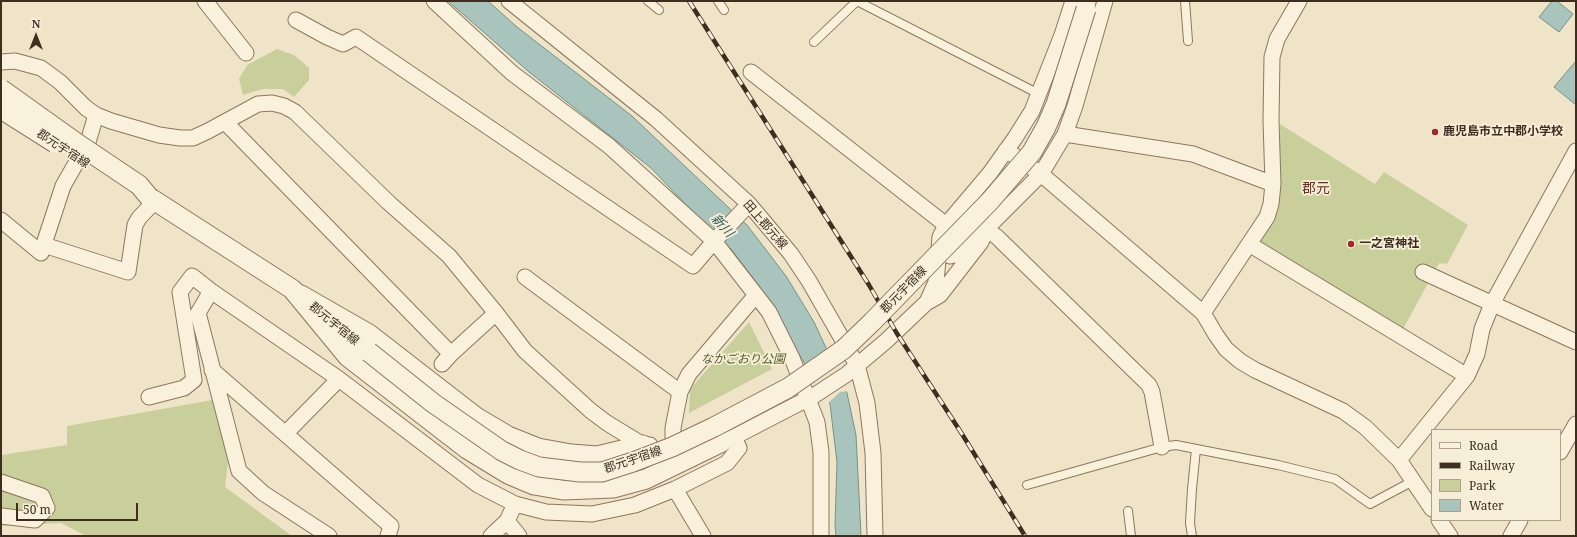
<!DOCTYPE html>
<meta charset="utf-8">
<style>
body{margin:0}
#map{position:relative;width:1577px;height:537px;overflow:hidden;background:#f0e4c8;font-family:"Noto Serif",serif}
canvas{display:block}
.frame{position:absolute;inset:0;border:2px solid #3d2e20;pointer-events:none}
.legend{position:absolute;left:1431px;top:429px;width:130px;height:92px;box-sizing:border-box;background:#f7eed8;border:1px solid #ada18e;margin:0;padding:5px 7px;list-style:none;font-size:12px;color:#3d2e20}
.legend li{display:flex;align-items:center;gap:8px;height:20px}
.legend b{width:20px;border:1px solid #ada18e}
.north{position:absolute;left:16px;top:16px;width:40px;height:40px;-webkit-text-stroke:3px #f7eed8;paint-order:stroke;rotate:0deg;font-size:11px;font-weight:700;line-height:16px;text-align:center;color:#3d2e20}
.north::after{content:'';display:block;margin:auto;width:14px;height:18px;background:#3d2e20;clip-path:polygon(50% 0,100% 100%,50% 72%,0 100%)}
.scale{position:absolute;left:16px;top:503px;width:122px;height:18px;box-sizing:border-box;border:2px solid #3d2e20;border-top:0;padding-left:5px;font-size:12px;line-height:14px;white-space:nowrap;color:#3d2e20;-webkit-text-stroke:3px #f7eed8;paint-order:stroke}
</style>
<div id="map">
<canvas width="1577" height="537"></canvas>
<div class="frame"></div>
<ul class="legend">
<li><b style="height:5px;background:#faf1dc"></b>Road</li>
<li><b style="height:5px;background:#3d2e20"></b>Railway</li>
<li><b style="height:11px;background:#c9cf9b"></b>Park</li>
<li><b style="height:11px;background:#a9c4bc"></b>Water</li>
</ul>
<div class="north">N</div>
<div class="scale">50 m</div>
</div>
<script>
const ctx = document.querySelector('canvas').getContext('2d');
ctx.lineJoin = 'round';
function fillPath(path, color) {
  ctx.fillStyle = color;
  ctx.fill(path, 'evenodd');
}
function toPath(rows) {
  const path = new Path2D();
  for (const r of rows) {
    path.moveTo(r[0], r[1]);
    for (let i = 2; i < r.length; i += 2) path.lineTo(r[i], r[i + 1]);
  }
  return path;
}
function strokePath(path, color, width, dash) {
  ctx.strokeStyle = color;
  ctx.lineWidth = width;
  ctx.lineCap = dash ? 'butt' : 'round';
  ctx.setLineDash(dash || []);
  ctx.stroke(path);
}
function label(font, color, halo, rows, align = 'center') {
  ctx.font = font + ' "Noto Serif","Noto Sans JP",serif';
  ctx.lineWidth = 3.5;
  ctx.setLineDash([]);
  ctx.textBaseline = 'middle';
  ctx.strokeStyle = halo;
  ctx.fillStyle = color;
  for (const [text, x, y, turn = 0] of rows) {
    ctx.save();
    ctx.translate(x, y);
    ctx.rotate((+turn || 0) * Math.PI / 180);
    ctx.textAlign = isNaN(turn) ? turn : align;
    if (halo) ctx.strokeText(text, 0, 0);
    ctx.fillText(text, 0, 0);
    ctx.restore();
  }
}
fillPath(toPath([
 [277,49,294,55,309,68,309,80,294,97,283,89,263,89,243,95,239,79,247,65],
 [1280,124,1375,184,1384,172,1468,225,1447,264,1439,263,1402,331,1259,249,1259,239,1271,221,1279,201],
 [749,322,772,369,689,413,690,389],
 [218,399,229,453,225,487,292,536,86,536,61,523,1,526,1,455,67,445,67,426]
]), '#c9cf9b');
const water = toPath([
 [448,1,488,1,517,27,632,116,747,225,786,276,814,322,847,393,856,435,861,536,836,536,835,526,837,462,830,404,795,348,775,307,731,249,709,229,651,168,529,72,448,1],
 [1552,1,1557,1,1573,14,1559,32,1539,17,1552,1],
 [1576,61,1576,105,1554,87,1576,61]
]);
fillPath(water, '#a9c4bc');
strokePath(water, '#6f938a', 1);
fillPath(toPath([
 [828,348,849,391,840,392,827,404,803,365]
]), '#f0e4c8');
const service = toPath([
 [648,1,659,10],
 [718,1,724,10],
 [1185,1,1188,41],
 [814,42,857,1,1039,94],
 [1027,485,1162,447,1176,445,1278,465,1335,479,1370,504,1413,481],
 [1128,511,1131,536],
 [1192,536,1190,523,1192,489,1196,449]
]);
const minor = toPath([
 [205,1,246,53],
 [434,1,512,73,609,146,714,241,769,312,792,358,817,422,821,452,821,536],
 [509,1,656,119,749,204,791,254,809,281,857,365,867,403,873,453,875,536],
 [296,20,327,37,343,44,356,37,693,266,716,239,749,204],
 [1,62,15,61,41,68,60,82,86,108,96,115,111,121,159,135,180,138,193,138,208,131,258,104,272,103,284,106,295,112,389,203,449,256,496,313,525,351,591,411,607,423,643,445,650,445],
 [751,72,946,225],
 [225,122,451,354],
 [1065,134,1193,154,1273,184],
 [1006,150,1041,174,1203,313,1216,335,1226,349,1240,361,1255,370,1343,411,1365,427,1399,460,1432,509],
 [1,220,41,253,63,186,88,142,96,115],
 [1249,244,1467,376],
 [44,245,128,272,135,225,139,218,155,201],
 [940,247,950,256,959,254,969,246,986,229,997,237,1149,385,1152,392,1162,447],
 [1423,272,1576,342],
 [525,277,680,392],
 [211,291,198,313,239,471,263,493,329,536],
 [927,302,936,282,940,237,946,225,990,173,1015,138,1032,111,1062,35,1073,1],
 [1203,313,1267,217,1271,204,1273,184,1271,121,1272,57,1277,39,1299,1],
 [442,364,451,354,496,313],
 [212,370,391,526,388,536],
 [149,397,184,388,194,380,180,292,192,276,211,291,339,379,478,485,515,504,546,512,592,514,635,505,675,489,727,463,739,448,734,437],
 [285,434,339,379],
 [711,445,722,442,734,437,815,395,847,374,886,341,926,303,940,295,981,242,986,229,1041,174,1065,134,1075,106,1105,1],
 [673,447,673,428,680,392,689,374,756,295],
 [1560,452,1576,424],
 [1399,460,1467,376,1477,354,1482,329,1492,304,1576,151],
 [1,482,42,496,47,508,35,520,1,516],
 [675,489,703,536],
 [1439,520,1450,536],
 [507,521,519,536],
 [491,536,507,521,515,504],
 [1511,536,1520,520]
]);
const tertiary = toPath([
 [149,197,292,289,302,298],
 [292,289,348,357,467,449,508,474,534,485,563,490,613,488,646,479,722,442],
 [301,295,369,334,476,417,508,436,538,448,571,454,597,456,643,445],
 [333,323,369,352]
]);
strokePath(service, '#8d765c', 10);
strokePath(minor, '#8d765c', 17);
strokePath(tertiary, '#8d765c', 21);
strokePath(service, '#faf1dc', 8);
strokePath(minor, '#faf1dc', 15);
strokePath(tertiary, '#faf1dc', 19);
const rail = toPath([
 [689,1,869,285,896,332,962,434,1025,536]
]);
strokePath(rail, '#3d2e20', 4.5);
strokePath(rail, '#f7eed8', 3, [9]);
const tertiaryBridge = toPath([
 [1,89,78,144,139,185,149,197],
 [1,109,55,143],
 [369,352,433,403,502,451,520,460,539,467,580,472,602,472,633,462,672,447,714,427,788,388,844,349,872,322,990,201,1032,152,1046,127,1056,104,1086,9]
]);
strokePath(tertiaryBridge, '#8d765c', 21, []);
strokePath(tertiaryBridge, '#faf1dc', 19);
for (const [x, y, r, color] of [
 [1435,132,4,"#9e2a2b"],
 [1351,244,4,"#9e2a2b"]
]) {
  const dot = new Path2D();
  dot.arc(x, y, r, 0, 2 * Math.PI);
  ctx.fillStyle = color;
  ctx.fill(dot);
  strokePath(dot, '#f7eed8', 1.5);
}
label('bold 12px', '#3d2e20', '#f7eed8', [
 ["鹿児島市立中郡小学校",1443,132],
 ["一之宮神社",1359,244]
], 'left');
label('12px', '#3d2e20', '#f7eed8', [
 ["郡元宇宿線",63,149,33],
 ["田上郡元線",765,225,49],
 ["郡元宇宿線",904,290,-46],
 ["郡元宇宿線",334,324,39],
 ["郡元宇宿線",633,460,-19]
]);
label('italic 12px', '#4d5a26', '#f7eed8', [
 ["なかごおり公園",743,360]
]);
label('italic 13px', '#2f5d5a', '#f7eed8', [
 ["新川",722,226,47]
]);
label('14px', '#6b2e1e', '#f7eed8', [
 ["郡元",1316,189]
]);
</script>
